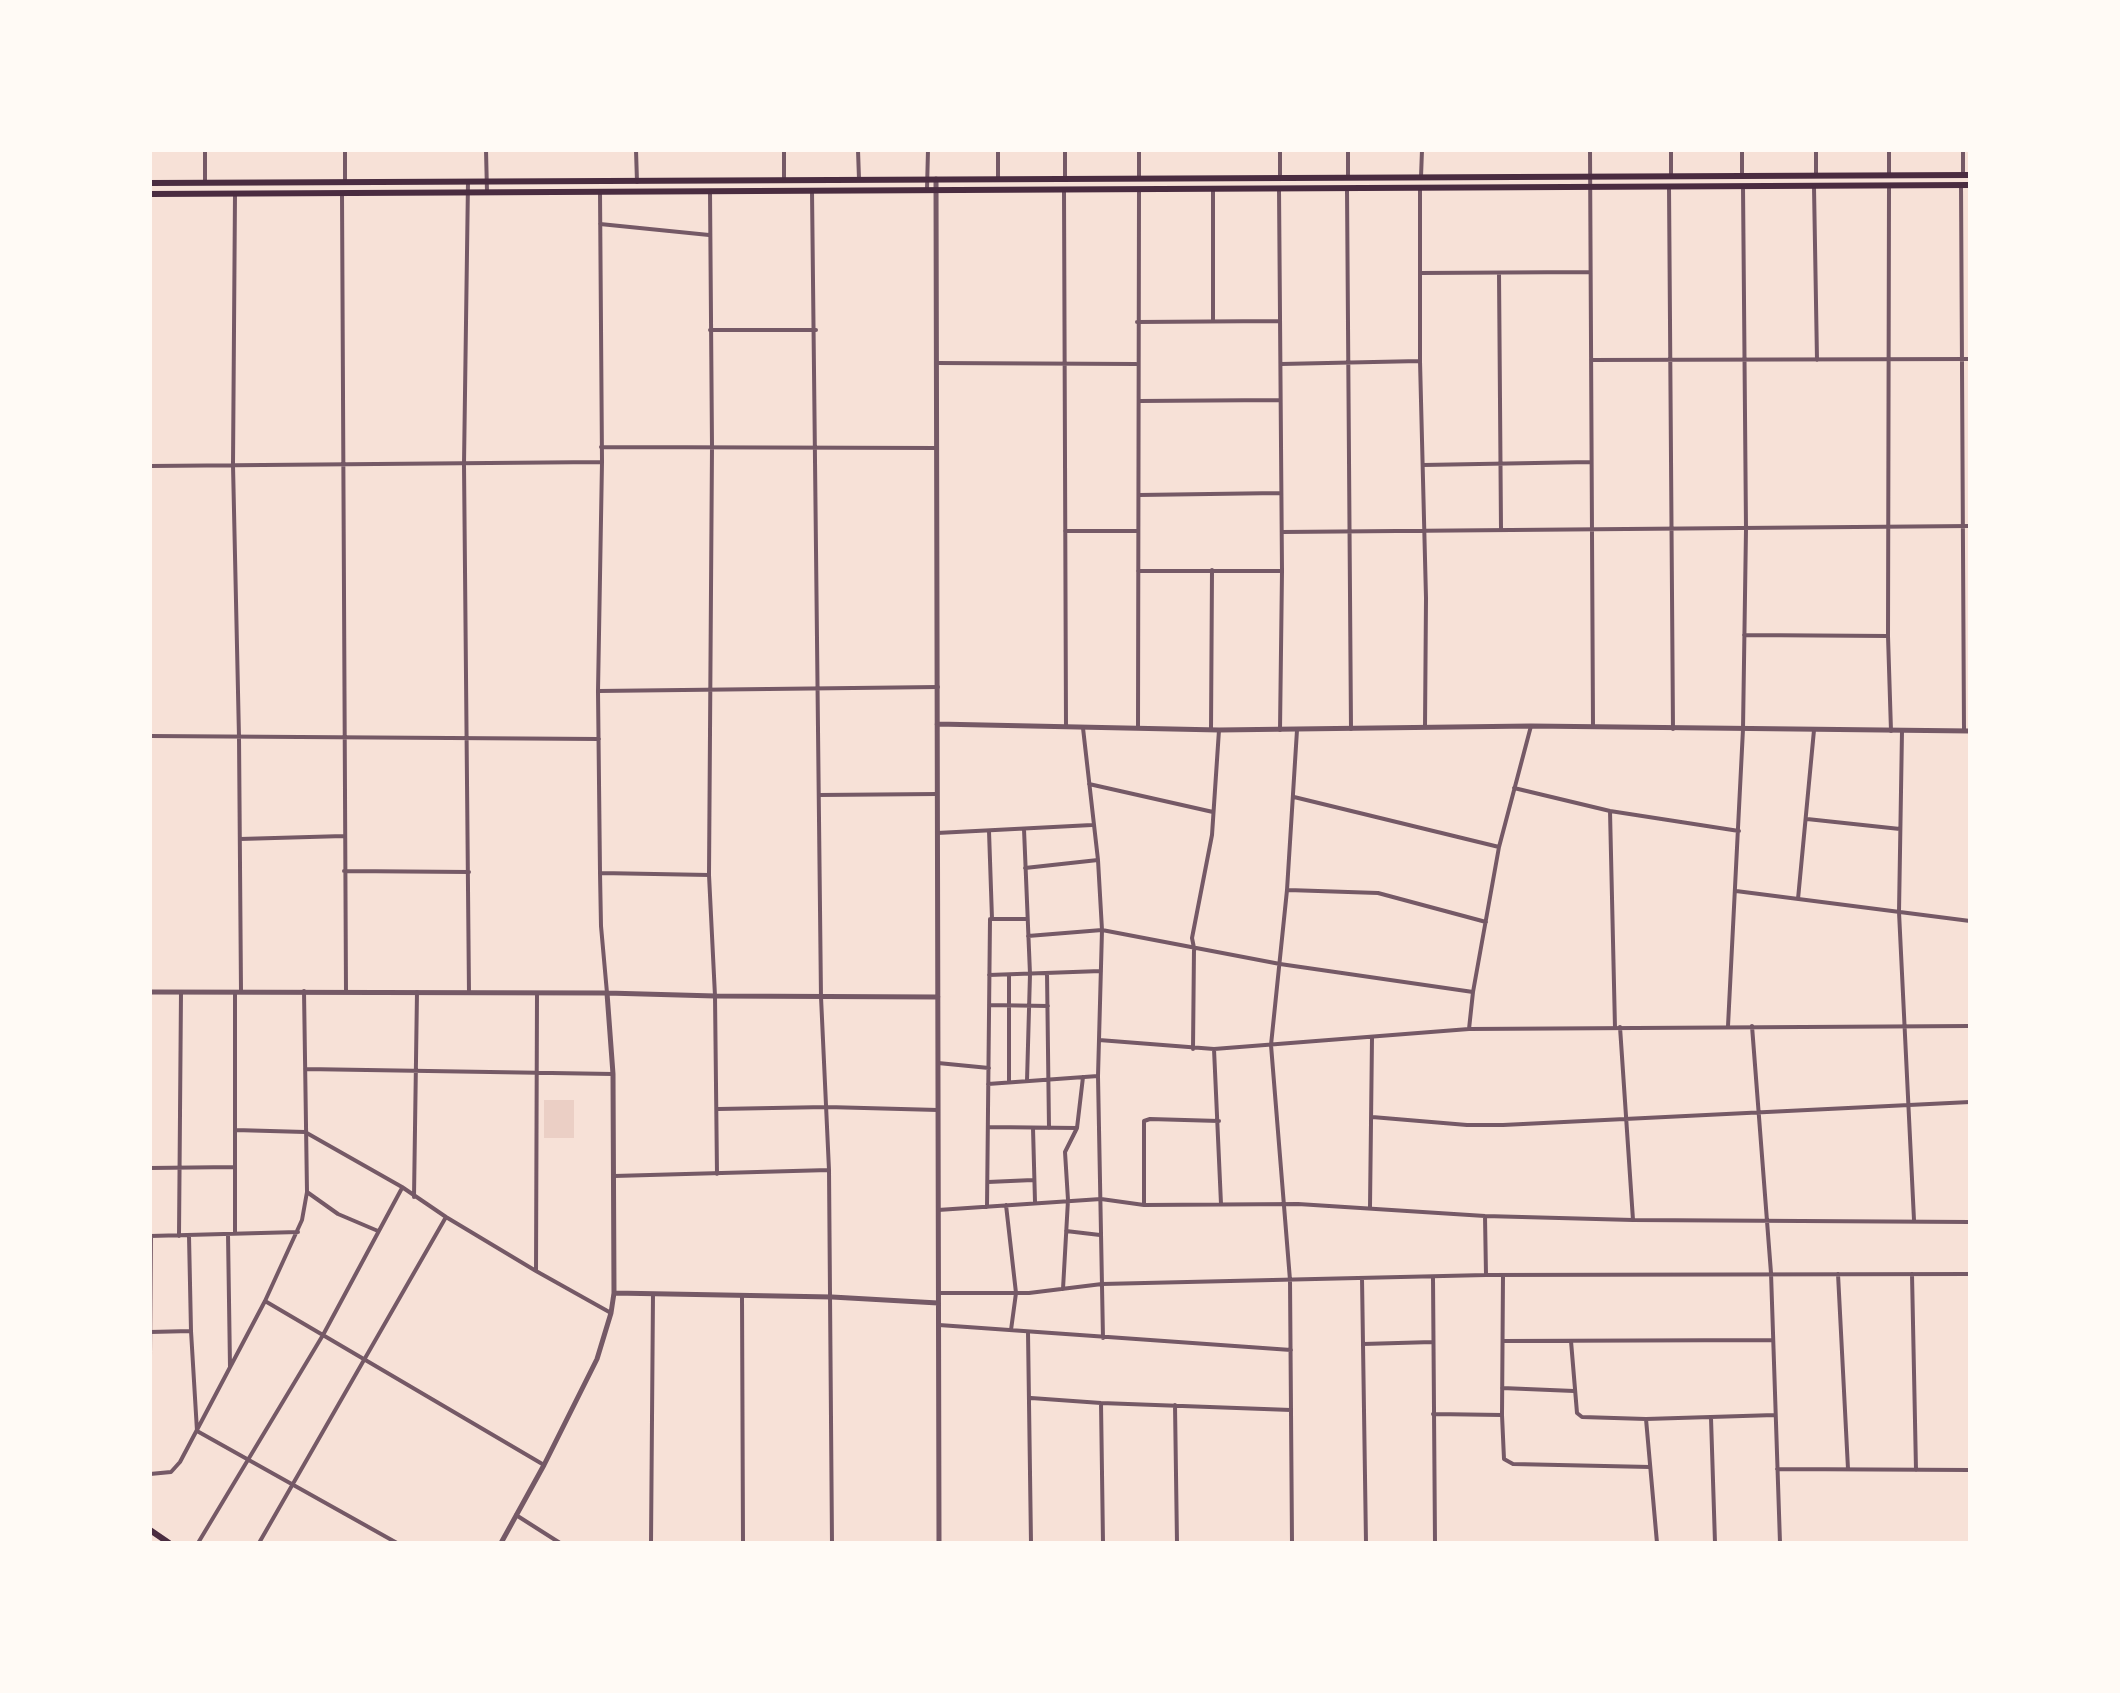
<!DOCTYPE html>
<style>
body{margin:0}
#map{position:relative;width:2120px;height:1693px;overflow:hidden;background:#f7e1d7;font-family:Helvetica,sans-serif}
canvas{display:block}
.frame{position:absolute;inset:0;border:152px solid #fffaf5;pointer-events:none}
</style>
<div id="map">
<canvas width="2120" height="1693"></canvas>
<div class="frame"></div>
</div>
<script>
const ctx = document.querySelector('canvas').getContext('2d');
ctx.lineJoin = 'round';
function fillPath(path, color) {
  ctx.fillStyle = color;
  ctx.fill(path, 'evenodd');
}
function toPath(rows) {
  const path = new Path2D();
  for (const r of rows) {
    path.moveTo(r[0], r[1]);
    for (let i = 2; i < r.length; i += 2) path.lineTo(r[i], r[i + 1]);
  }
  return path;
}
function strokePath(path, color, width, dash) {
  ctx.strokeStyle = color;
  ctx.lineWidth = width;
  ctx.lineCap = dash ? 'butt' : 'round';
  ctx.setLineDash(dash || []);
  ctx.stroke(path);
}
fillPath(toPath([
 [544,1100,574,1100,574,1138,544,1138]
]), '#ebcfc5');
strokePath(toPath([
 [345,150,345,181],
 [486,150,487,192],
 [636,150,637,182],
 [784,150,784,181],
 [858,150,859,179],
 [1139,150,1139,179],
 [1280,150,1280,177],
 [1590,150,1593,726],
 [1671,150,1671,175],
 [1889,150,1889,176],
 [1742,175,1742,150],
 [1816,175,1816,150],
 [1963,175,1963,150],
 [1421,177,1422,150],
 [998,178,998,150],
 [1348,178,1348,150],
 [1065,179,1065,150],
 [468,182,464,464,469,993],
 [205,183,205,150],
 [1961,185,1964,731],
 [1889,186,1888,636,1891,731],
 [1669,187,1673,729],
 [1814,187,1817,360],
 [927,189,928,150],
 [1279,189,1282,571,1280,730],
 [1420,189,1420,361,1426,598,1425,727],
 [1347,190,1351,729],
 [710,191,712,447,709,875,715,996,717,1174],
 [812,191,821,997,829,1170,832,1543],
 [1064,191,1066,727],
 [600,192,602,462,598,691,600,873,601,926,607,993],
 [235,194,233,465,239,737,241,992],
 [342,194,346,992],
 [600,224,709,235],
 [1420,273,1590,272],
 [1499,273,1501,530],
 [1213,321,1213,189],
 [1137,322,1279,321],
 [710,330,816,330],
 [1591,360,1970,359],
 [936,363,1136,364],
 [1281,364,1420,361],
 [1139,401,1280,400],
 [601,447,937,448],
 [1423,465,1591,462],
 [150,466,602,462],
 [1139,495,1280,493],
 [1065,531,1138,531],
 [1282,532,1970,526],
 [1138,571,1282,571],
 [1744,635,1888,636],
 [598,691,938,687],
 [1083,728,1098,860,1102,930,1098,1076,1103,1338],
 [1138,728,1139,189],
 [1211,730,1212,570],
 [1902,731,1899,912,1914,1220],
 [150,736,599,739],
 [1089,784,1213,812],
 [1514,788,1610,811,1739,831],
 [819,795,937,794],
 [1294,797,1499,847],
 [1610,811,1615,1028],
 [1807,819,1900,829],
 [1024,829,1030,974,1027,1081],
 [989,831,992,919],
 [937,833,1092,825],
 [240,839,344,836],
 [1025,868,1098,860],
 [344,871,469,872],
 [600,873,709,875],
 [1288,890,1378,893,1486,922],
 [1736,891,1970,921],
 [1798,899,1814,730],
 [1028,936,1102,930,1280,964,1473,992],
 [1047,973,1049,1128],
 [989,975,1101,971],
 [235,992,235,1233],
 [989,1005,1048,1006],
 [1728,1026,1743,729,1746,529,1743,186],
 [1752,1026,1771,1273,1780,1543],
 [1620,1027,1633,1220],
 [1469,1029,1473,992,1499,847,1531,726],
 [1099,1040,1214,1049,1469,1029,1970,1026],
 [1193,1049,1194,948,1192,938,1212,835,1219,730],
 [1214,1049,1221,1204],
 [938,1063,989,1068],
 [305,1069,613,1074],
 [1009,1082,1009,975],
 [988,1084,1098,1076],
 [718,1109,827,1107,938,1110],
 [1372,1117,1467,1125,1503,1125,1970,1102],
 [988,1127,1077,1128],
 [1033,1128,1035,1202],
 [235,1130,305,1132,402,1187,446,1217,536,1271,611,1313],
 [150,1168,235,1167],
 [614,1176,829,1170],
 [988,1182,1033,1180],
 [307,1192,338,1214,378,1231],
 [414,1197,417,992],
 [1006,1205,1016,1293,1011,1330],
 [1144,1205,1144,1121,1150,1119,1219,1121],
 [987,1207,990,919,1027,919],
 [1370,1207,1372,1038],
 [938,1210,1101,1199,1144,1205,1298,1204,1485,1216,1633,1220,1970,1222],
 [1485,1216,1486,1275],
 [1066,1231,1100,1235],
 [228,1234,230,1367],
 [150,1236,298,1232],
 [179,1236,181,992],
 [189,1236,191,1331,197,1431,397,1543],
 [536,1271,537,994],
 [1838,1274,1848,1469],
 [1912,1274,1916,1470],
 [1503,1275,1502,1415,1504,1459,1513,1464,1650,1467],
 [1433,1277,1435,1543],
 [1362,1278,1366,1543],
 [1063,1289,1068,1200,1065,1152,1077,1128,1083,1077],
 [938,1293,1029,1293,1102,1284,1486,1275,1970,1274],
 [742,1296,743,1543],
 [265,1301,544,1465],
 [939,1325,1291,1350],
 [150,1332,191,1331],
 [1028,1332,1031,1543],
 [1503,1341,1772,1340],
 [1571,1341,1577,1413,1582,1417,1646,1419,1775,1415],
 [1363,1344,1433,1342],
 [150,1356,151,1236],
 [1502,1388,1574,1391],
 [1031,1398,1101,1403,1291,1410],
 [1101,1403,1103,1543],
 [1175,1405,1177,1543],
 [1433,1414,1502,1415],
 [1711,1418,1715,1543],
 [1646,1419,1657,1543],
 [1777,1469,1970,1470],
 [150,1474,171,1472,180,1462,265,1301,302,1220,307,1192,304,991],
 [516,1515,560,1543],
 [198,1543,323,1335,402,1188],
 [259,1543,446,1217],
 [651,1543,653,1294],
 [1292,1543,1290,1280,1271,1045,1287,890,1297,730]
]), '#755966', 4);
strokePath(toPath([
 [936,179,939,1543],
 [937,724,1219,730,1531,726,1970,731],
 [150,992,607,993,715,996,938,997],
 [614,1293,832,1297,938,1303],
 [501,1543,544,1465,597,1359,611,1313,614,1293,613,1074,607,993]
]), '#755966', 5);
strokePath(toPath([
 [150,183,1970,175],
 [150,194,1970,185],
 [150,1530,169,1543]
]), '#4a2c40', 6);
</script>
